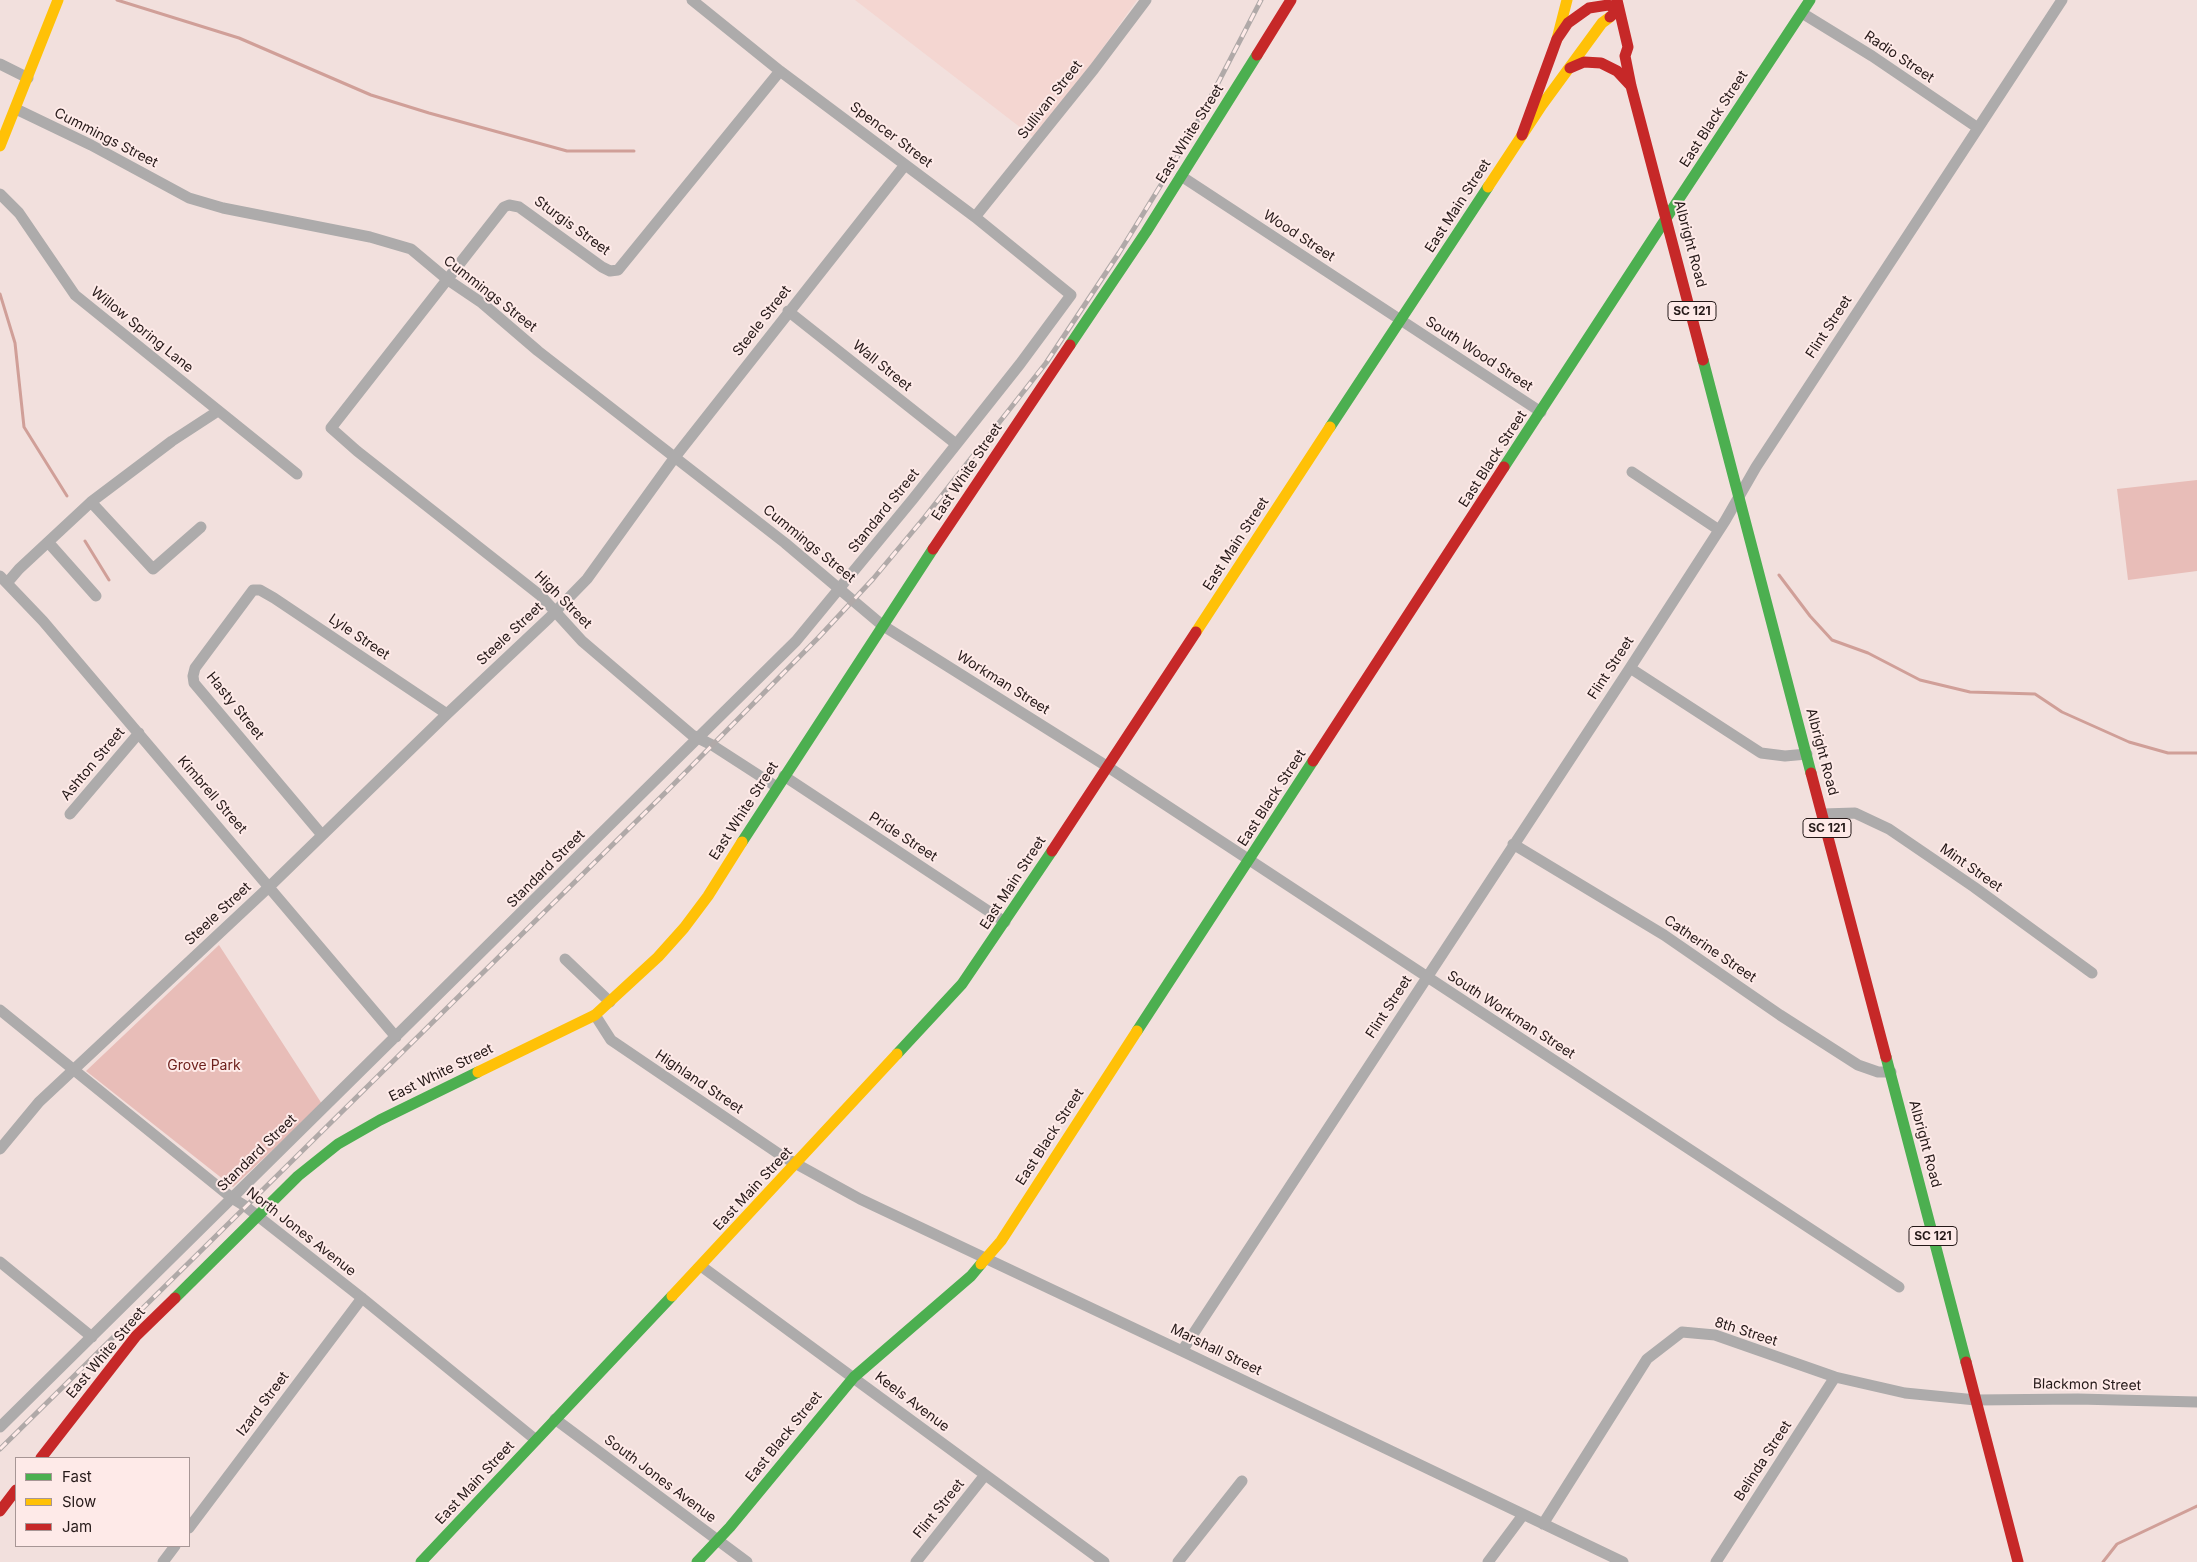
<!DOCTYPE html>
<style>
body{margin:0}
#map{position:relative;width:2197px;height:1562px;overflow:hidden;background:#f2e0dd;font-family:Inter,sans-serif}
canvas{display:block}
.legend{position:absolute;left:15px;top:1457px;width:175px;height:90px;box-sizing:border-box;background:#feeae8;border:1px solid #a79695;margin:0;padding:6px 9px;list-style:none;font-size:15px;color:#251918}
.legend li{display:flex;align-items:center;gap:10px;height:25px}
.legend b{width:25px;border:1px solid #a79695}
</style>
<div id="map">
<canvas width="2197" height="1562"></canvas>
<ul class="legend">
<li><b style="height:6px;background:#4caf50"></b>Fast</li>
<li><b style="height:6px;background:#ffc107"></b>Slow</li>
<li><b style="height:6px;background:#c62828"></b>Jam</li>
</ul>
</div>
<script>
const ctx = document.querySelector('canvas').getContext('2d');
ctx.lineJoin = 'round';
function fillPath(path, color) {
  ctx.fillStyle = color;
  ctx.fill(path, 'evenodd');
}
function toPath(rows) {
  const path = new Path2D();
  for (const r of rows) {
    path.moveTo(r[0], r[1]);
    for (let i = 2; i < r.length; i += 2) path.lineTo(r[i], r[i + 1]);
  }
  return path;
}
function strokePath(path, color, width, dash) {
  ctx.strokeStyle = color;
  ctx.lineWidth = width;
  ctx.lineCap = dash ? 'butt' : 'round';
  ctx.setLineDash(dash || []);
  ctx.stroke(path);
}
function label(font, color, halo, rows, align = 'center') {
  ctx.font = font + ' Inter,sans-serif';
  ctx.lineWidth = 4;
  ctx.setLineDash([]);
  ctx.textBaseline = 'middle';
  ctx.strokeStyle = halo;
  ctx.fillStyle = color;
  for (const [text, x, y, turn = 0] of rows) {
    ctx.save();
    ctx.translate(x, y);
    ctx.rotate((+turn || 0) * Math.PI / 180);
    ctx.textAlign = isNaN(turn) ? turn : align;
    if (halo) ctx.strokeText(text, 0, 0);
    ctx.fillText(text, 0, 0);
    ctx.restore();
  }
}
fillPath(toPath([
 [855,0,1137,0,1075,87,1034,138]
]), '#f4d6d1');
fillPath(toPath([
 [2197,480,2197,571,2128,580,2117,489],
 [219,945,322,1104,233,1187,86,1071]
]), '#e8bdb8');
strokePath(toPath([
 [117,0,239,38,371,95,429,113,567,151,634,151],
 [0,294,15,343,24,427,67,496],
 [85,541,109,580],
 [1779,575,1810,616,1832,640,1868,653,1920,680,1970,692,2035,694,2062,712,2129,742,2168,753,2197,753],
 [2103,1562,2117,1544,2197,1506]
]), '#d09f98', 3);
strokePath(toPath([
 [1802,13,1872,56,1978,128],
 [0,64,28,78],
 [16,109,91,145,189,198,223,208,370,237,411,249,448,280,482,303,538,351,785,543,882,625,1108,767,1899,1287],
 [1181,176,1541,412],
 [0,194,19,213,75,295,297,474],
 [975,217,1094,69,1146,0],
 [788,311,956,444],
 [1632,472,1719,530],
 [91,502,153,569,201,527],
 [48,542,96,596],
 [0,576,43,621,396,1037],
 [7,583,19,569,91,502,172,441,218,411],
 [1630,668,1761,753,1785,756,1807,754],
 [784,776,1005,922],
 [777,787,712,745,692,735,582,641,541,596,357,451,331,428,504,207,509,205,519,207,602,267,610,271,618,270,780,71],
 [70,814,139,733],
 [1823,814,1855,813,1889,829,1974,887,2092,973],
 [322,835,194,683,193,676,195,668,253,590,260,590,274,598,447,714],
 [1513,844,1664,935,1780,1015,1858,1065,1878,1072,1891,1072],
 [565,959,610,1002],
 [0,1010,232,1198,245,1206,362,1298,536,1440],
 [595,1015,611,1040,782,1156,860,1199,1182,1351,1623,1562],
 [0,1149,39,1102,270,886,447,714,549,618,587,579,675,457,905,165],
 [0,1262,92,1337],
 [701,1266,1104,1562],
 [1182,1351,1630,668,1725,521,1756,467,2062,0],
 [555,1419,747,1562],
 [0,1427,796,641,913,499,1020,364,1071,295,975,217,780,71,692,0],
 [1543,1524,1647,1359,1682,1332,1715,1335,1835,1377,1905,1393,1976,1400,2078,1399,2197,1402],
 [189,1528,362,1298],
 [163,1562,175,1546],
 [916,1562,985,1475],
 [1178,1562,1242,1481],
 [1488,1562,1523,1515],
 [1716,1562,1835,1377]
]), '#adabab', 11);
strokePath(toPath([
 [1667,217,1810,0],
 [1070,345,1146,232,1257,55],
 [1703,360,1811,773],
 [1330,427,1488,187],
 [1504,467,1667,217],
 [742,842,933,549],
 [1137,1031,1313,761],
 [897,1054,962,984,1052,851],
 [1886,1057,1966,1362],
 [175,1298,298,1176,338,1144,380,1120,478,1072],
 [421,1562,672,1296],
 [697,1562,730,1527,854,1377,971,1276,981,1264]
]), '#4caf50', 11);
strokePath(toPath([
 [1557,39,1567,0],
 [0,146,58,0],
 [1488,187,1542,105,1602,23,1610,17],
 [1196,632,1330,427],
 [478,1072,595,1015,658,957,684,928,708,896,742,842],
 [981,1264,1001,1241,1137,1031],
 [672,1296,897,1054]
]), '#ffc107', 11);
strokePath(toPath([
 [1617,0,1628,47,1625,56,1631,86,1703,360],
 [1257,55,1291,0],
 [1570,68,1584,62,1601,63,1617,71,1631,86],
 [1522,135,1557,39,1568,23,1589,8,1608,5,1619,9,1610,17],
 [933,549,1070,345],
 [1313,761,1504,467],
 [1811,773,1886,1057],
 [1052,851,1196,632],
 [1966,1362,2018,1562],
 [41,1458,136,1336,175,1298],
 [0,1511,16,1490]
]), '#c62828', 11);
const rail = toPath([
 [0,1449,666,792,819,637,873,579,924,518,1046,363,1119,253,1167,175,1204,110,1261,0]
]);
strokePath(rail, '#b0a9a8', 5);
strokePath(rail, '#feeae8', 3, [9]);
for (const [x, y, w] of [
 [1692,311,48],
 [1827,828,48],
 [1933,1236,48]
]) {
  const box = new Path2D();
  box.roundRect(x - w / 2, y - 9.5, w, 19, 4);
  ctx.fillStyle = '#feeae8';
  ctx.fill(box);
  strokePath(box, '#251918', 1);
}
label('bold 12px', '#251918', null, [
 ["SC 121",1692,311],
 ["SC 121",1827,828],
 ["SC 121",1933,1236]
]);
label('14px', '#251918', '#feeae8', [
 ["Radio Street",1899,57,34],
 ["Sullivan Street",1050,100,-52],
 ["East Black Street",1714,119,-57],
 ["East White Street",1190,134,-58],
 ["Spencer Street",891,135,37],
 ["Cummings Street",106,138,27],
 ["East Main Street",1458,206,-57],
 ["Sturgis Street",572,226,36],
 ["Wood Street",1299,236,33],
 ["Albright Road",1690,244,75],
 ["Cummings Street",490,294,38],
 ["Steele Street",762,321,-52],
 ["Flint Street",1829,327,-57],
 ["Willow Spring Lane",142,330,39],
 ["South Wood Street",1479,354,33],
 ["Wall Street",882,366,39],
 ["East Black Street",1493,459,-57],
 ["East White Street",967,472,-56],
 ["Standard Street",884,511,-51],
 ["Cummings Street",809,544,39],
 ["East Main Street",1236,544,-57],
 ["High Street",563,600,45],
 ["Steele Street",510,634,-43],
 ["Lyle Street",359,637,34],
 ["Flint Street",1611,668,-57],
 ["Workman Street",1003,683,32],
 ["Hasty Street",235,706,51],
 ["Albright Road",1822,752,75],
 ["Ashton Street",93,764,-50],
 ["Kimbrell Street",212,795,49],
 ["East Black Street",1272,798,-57],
 ["East White Street",744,811,-57],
 ["Pride Street",903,837,33],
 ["Mint Street",1971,868,35],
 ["Standard Street",546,869,-45],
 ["East Main Street",1013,883,-57],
 ["Steele Street",218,914,-43],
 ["Catherine Street",1710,949,34],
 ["Flint Street",1389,1007,-57],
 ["South Workman Street",1511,1015,33],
 ["East White Street",441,1073,-26],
 ["Highland Street",699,1082,34],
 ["East Black Street",1050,1137,-57],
 ["Albright Road",1925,1144,75],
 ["Standard Street",257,1153,-44],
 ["East Main Street",753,1189,-47],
 ["North Jones Avenue",301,1232,38],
 ["8th Street",1746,1332,18],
 ["Marshall Street",1216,1350,26],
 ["East White Street",106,1353,-50],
 ["Blackmon Street",2087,1385,1],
 ["Keels Avenue",912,1402,37],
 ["Izard Street",263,1404,-53],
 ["East Black Street",784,1437,-51],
 ["Belinda Street",1763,1461,-57],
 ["South Jones Avenue",660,1479,37],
 ["East Main Street",475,1483,-47],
 ["Flint Street",939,1509,-51]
]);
label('14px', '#6e211d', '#feeae8', [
 ["Grove Park",204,1066]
]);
</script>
